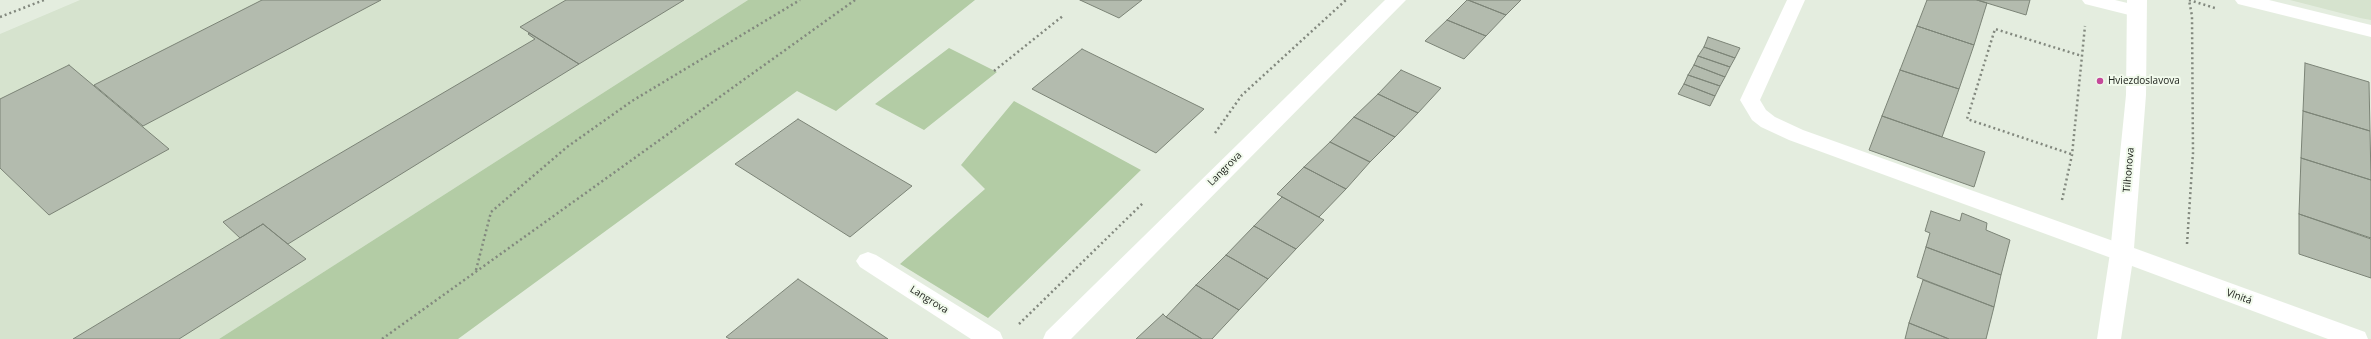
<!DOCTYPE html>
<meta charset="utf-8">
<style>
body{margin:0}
canvas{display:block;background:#e4eddf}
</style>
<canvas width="2371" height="339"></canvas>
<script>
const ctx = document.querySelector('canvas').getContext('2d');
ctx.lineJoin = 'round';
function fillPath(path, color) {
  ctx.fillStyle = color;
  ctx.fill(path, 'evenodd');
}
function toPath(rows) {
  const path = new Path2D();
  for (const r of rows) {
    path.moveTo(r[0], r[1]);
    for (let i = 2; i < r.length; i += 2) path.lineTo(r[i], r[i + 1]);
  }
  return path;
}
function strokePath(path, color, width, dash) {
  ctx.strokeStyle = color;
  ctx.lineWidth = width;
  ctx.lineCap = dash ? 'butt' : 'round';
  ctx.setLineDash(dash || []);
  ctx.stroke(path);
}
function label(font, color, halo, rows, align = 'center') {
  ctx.font = font + ' "Open Sans",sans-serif';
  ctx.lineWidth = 4;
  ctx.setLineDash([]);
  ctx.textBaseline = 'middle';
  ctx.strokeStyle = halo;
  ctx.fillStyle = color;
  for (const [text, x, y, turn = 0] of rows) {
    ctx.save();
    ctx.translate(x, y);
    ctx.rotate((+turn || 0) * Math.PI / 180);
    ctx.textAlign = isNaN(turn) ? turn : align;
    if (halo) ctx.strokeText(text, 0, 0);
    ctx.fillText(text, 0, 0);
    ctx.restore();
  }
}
fillPath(toPath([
 [80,0,748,0,219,339,0,339,0,34],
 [2290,0,2371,0,2371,20,2360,18]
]), '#d6e3ce');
fillPath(toPath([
 [748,0,975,0,836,111,797,91,458,339,219,339],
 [949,48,997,72,924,130,875,104],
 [1014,101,1141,170,988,318,900,264,985,189,961,165]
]), '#b3cca5');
const building = toPath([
 [262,0,381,0,143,126,94,85,262,0],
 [566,0,684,0,579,64,520,27,566,0],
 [1080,0,1142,0,1119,18,1080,0],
 [1467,0,1468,0,1506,15,1486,36,1447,20,1467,0],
 [1468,0,1521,0,1506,15,1468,0],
 [1927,0,1977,0,1987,3,1974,45,1917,26,1927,0],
 [1977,0,2030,0,2026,15,1977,0],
 [1447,20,1486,36,1464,59,1425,41,1447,20],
 [1917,26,1974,45,1959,89,1900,70,1917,26],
 [529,33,579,64,288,244,263,224,240,238,223,222,535,39,528,34,529,33],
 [1708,37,1740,48,1735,58,1704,47,1708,37],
 [1704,47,1735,58,1730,67,1698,56,1704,47],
 [1082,49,1204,109,1156,153,1032,89,1082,49],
 [1698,56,1730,67,1725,77,1694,65,1698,56],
 [2305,63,2369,82,2370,131,2303,111,2305,63],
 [69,65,169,149,49,215,0,168,0,99,69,65],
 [1694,65,1725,77,1720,86,1688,75,1694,65],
 [1401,70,1441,88,1418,113,1378,94,1401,70],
 [1900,70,1959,89,1942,137,1882,116,1900,70],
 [1688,75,1720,86,1715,96,1684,84,1688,75],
 [1684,84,1715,96,1710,106,1678,94,1684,84],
 [1378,94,1418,113,1395,137,1354,117,1378,94],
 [2303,111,2370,131,2371,180,2301,158,2303,111],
 [1882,116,1985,152,1974,187,1869,150,1882,116],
 [1354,117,1395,137,1370,162,1330,142,1354,117],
 [798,119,852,151,912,186,850,237,735,164,798,119],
 [1330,142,1370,162,1346,189,1304,167,1330,142],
 [2301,158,2371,180,2371,238,2299,214,2301,158],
 [1304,167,1346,189,1319,217,1277,194,1304,167],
 [1282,197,1324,220,1296,249,1254,226,1282,197],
 [1931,211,1960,221,1962,213,1987,223,1986,230,2010,240,2001,275,1926,247,1930,233,1925,231,1931,211],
 [2299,214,2371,239,2371,278,2299,254,2299,214],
 [263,224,306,259,179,339,73,339,263,224],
 [1254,226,1296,249,1268,279,1226,255,1254,226],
 [1926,247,2001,275,1994,307,1917,277,1926,247],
 [1226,255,1268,279,1239,310,1196,285,1226,255],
 [798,279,888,339,730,339,726,337,798,279],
 [1923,280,1994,307,1986,339,1949,339,1909,323,1923,280],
 [1196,285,1239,310,1212,339,1202,339,1166,317,1196,285],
 [1163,314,1166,317,1202,339,1136,339,1163,314],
 [1909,323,1949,339,1905,339,1909,323]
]);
fillPath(building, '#b3bbae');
strokePath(building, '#7c8477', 1);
strokePath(toPath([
 [2189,0,2215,8],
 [0,17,44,0],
 [994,71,1064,15],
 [1215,133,1242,95,1346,0],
 [2071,154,1967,119,1995,29,2082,56],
 [2062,200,2072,155,2085,26],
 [2187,244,2193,153,2192,16,2189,0],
 [476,270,491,212,567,147,632,101,800,0],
 [1019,324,1144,202],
 [382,339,855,0]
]), '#82887e', 2.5, [2, 3]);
fillPath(toPath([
 [1787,0,1805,0,1760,100,1766,110,1775,117,1803,130,2130,247,2133,253,2130,259,2122,261,2114,259,1789,140,1761,127,1752,120,1740,100,1787,0],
 [2082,0,2115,0,2144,7,2146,11,2144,15,2137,17,2085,4,2082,0]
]), '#fff');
fillPath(toPath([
 [1385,0,1406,0,1071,339,1043,339,1046,332,1385,0],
 [2127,0,2147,0,2146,95,2134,248,2365,332,2368,339,2328,339,2132,266,2121,339,2097,339,2110,253,2126,95,2127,0],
 [2235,0,2269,0,2371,25,2371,37,2238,4,2235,0],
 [868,252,876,255,1000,332,1003,339,971,339,860,267,856,261,860,255,868,252]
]), '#fff');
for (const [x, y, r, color] of [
 [2100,81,4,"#c5499a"]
]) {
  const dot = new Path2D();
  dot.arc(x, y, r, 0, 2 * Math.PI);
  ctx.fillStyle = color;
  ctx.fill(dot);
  strokePath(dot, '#f1faec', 1.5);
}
label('10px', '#20241e', '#f1faec', [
 ["Hviezdoslavova",2108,81]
], 'left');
label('10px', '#20241e', '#f1faec', [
 ["Langrova",1225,169,-45],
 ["Tilhonova",2129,170,-85],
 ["Vlnitá",2239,297,20],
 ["Langrova",929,300,32]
]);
</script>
